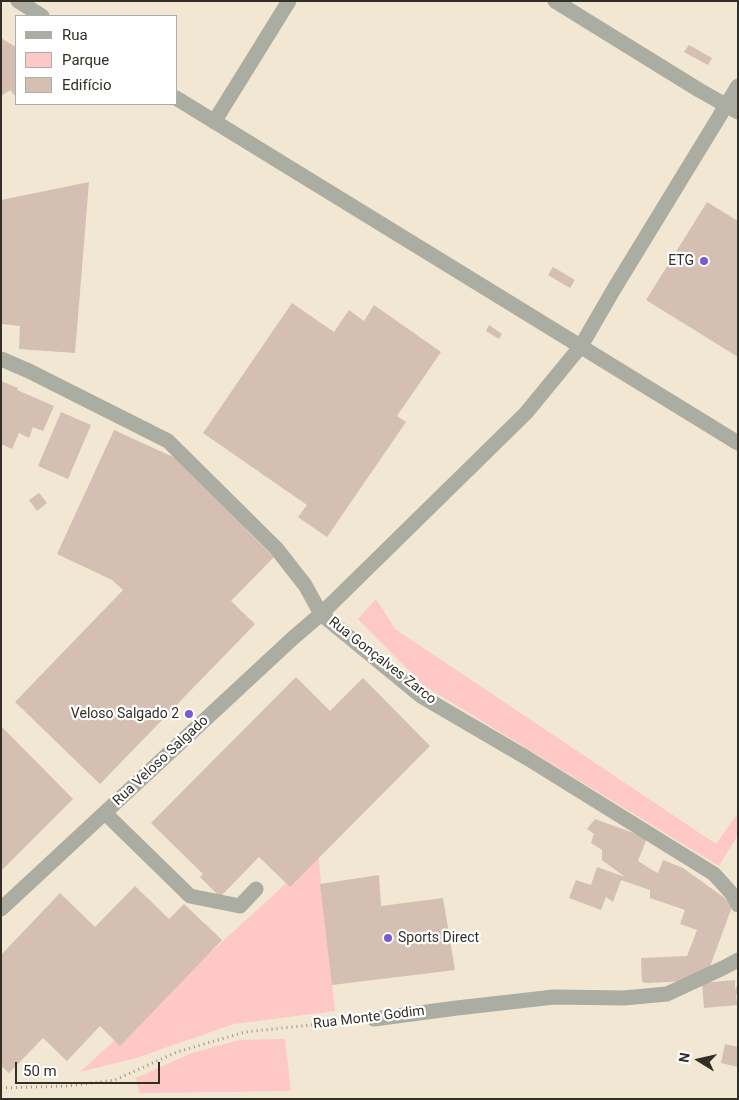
<!DOCTYPE html>
<meta charset="utf-8">
<style>
body{margin:0}
#map{position:relative;width:739px;height:1100px;overflow:hidden;background:#f2e7d2;font-family:Roboto,sans-serif}
canvas{display:block}
.frame{position:absolute;inset:0;border:2px solid #332f27;pointer-events:none}
.legend{position:absolute;left:15px;top:15px;width:162px;height:90px;box-sizing:border-box;background:#fff;border:1px solid #adaca9;margin:0;padding:6px 9px;list-style:none;font-size:15px;color:#332f27}
.legend li{display:flex;align-items:center;gap:10px;height:25px}
.legend b{width:25px;border:1px solid #adaca9}
.north{position:absolute;left:674px;top:1035px;width:50px;height:50px;-webkit-text-stroke:4px #fff;paint-order:stroke;rotate:280deg;font-size:14px;font-weight:700;line-height:20px;text-align:center;color:#332f27}
.north::after{content:'';display:block;margin:auto;width:18px;height:22px;background:#332f27;clip-path:polygon(50% 0,100% 100%,50% 72%,0 100%)}
.scale{position:absolute;left:15px;top:1062px;width:145px;height:22px;box-sizing:border-box;border:2px solid #332f27;border-top:0;padding-left:6px;font-size:15px;line-height:18px;white-space:nowrap;color:#332f27;-webkit-text-stroke:4px #fff;paint-order:stroke}
</style>
<div id="map">
<canvas width="739" height="1100"></canvas>
<div class="frame"></div>
<ul class="legend">
<li><b style="height:6px;background:#abaca2"></b>Rua</li>
<li><b style="height:14px;background:#fdc8c5"></b>Parque</li>
<li><b style="height:14px;background:#d4bfb2"></b>Edifício</li>
</ul>
<div class="north">N</div>
<div class="scale">50 m</div>
</div>
<script>
const ctx = document.querySelector('canvas').getContext('2d');
ctx.lineJoin = 'round';
function fillPath(path, color) {
  ctx.fillStyle = color;
  ctx.fill(path, 'evenodd');
}
function toPath(rows) {
  const path = new Path2D();
  for (const r of rows) {
    path.moveTo(r[0], r[1]);
    for (let i = 2; i < r.length; i += 2) path.lineTo(r[i], r[i + 1]);
  }
  return path;
}
function strokePath(path, color, width, dash) {
  ctx.strokeStyle = color;
  ctx.lineWidth = width;
  ctx.lineCap = dash ? 'butt' : 'round';
  ctx.setLineDash(dash || []);
  ctx.stroke(path);
}
function label(font, color, halo, rows, align = 'center') {
  ctx.font = font + ' Roboto,sans-serif';
  ctx.lineWidth = 4.5;
  ctx.setLineDash([]);
  ctx.textBaseline = 'middle';
  ctx.strokeStyle = halo;
  ctx.fillStyle = color;
  for (const [text, x, y, turn = 0] of rows) {
    ctx.save();
    ctx.translate(x, y);
    ctx.rotate((+turn || 0) * Math.PI / 180);
    ctx.textAlign = isNaN(turn) ? turn : align;
    if (halo) ctx.strokeText(text, 0, 0);
    ctx.fillText(text, 0, 0);
    ctx.restore();
  }
}
fillPath(toPath([
 [376,599,395,629,716,844,738,813,738,835,719,866,423,685,358,619],
 [318,854,335,1011,234,1024,136,1058,80,1072],
 [285,1039,291,1091,139,1093,136,1078,192,1053,239,1040]
]), '#fdc8c5');
fillPath(toPath([
 [1,38,16,47,16,97,10,90,1,96],
 [689,45,712,58,708,65,684,52],
 [89,182,75,353,19,349,20,326,1,324,1,200],
 [707,202,738,221,738,357,646,300],
 [553,267,575,280,570,288,548,275],
 [292,303,334,332,349,310,364,321,374,305,441,352,397,416,406,422,327,537,298,517,307,505,203,433],
 [489,325,502,334,499,339,486,331],
 [1,381,18,388,17,390,54,406,43,431,33,427,29,438,19,433,12,449,1,444],
 [61,412,91,425,68,479,38,466],
 [114,430,184,462,258,535,246,529,274,557,231,601,255,624,100,784,15,702,123,590,112,580,57,554],
 [39,493,47,503,37,511,29,500],
 [296,677,330,711,363,678,430,746,290,887,259,857,220,897,200,877,203,874,151,823],
 [1,726,73,799,1,871],
 [595,819,647,838,638,861,652,870,658,873,663,860,683,868,733,904,705,980,648,983,642,982,641,958,687,956,697,930,680,924,685,910,650,898,650,890,621,880,613,902,606,897,601,910,569,898,576,880,591,885,597,867,625,877,602,860,602,850,591,843,594,834,587,829],
 [379,875,381,906,443,898,455,970,332,985,320,884],
 [135,886,169,919,184,904,222,940,120,1046,100,1026,67,1061,43,1038,9,1073,1,1066,1,955,60,893,95,927],
 [735,980,735,990,738,983,738,995,736,994,737,1005,704,1008,702,983],
 [725,1044,738,1047,738,1067,721,1063]
]), '#d4bfb2');
strokePath(toPath([
 [1,1088,68,1086,115,1080,177,1052,245,1032,358,1020]
]), '#9c9485', 3, [1, 4]);
strokePath(toPath([
 [18,1,42,16],
 [555,1,699,90,738,112],
 [176,98,738,443],
 [214,122,289,1],
 [1,359,29,371,168,441,276,548,305,585,321,614,421,696,527,758,714,874,733,895,738,905],
 [105,813,190,896,240,906,256,889],
 [1,909,293,638,321,614,526,413,581,346,614,289,738,86],
 [374,1019,457,1008,554,997,624,998,667,994,723,968,738,960]
]), '#abaca2', 15);
for (const [x, y, r, color] of [
 [704,261,5,"#795ad5"],
 [189,714,5,"#795ad5"],
 [388,938,5,"#795ad5"]
]) {
  const dot = new Path2D();
  dot.arc(x, y, r, 0, 2 * Math.PI);
  ctx.fillStyle = color;
  ctx.fill(dot);
  strokePath(dot, '#fff', 2);
}
label('14px', '#332f27', '#fff', [
 ["ETG",694,261],
 ["Veloso Salgado 2",179,714],
 ["Sports Direct",398,938,"left"]
], 'right');
label('14px', '#332f27', '#fff', [
 ["Rua Gonçalves Zarco",382,661,38],
 ["Rua Veloso Salgado",161,761,-43],
 ["Rua Monte Godim",369,1018,-7]
]);
</script>
